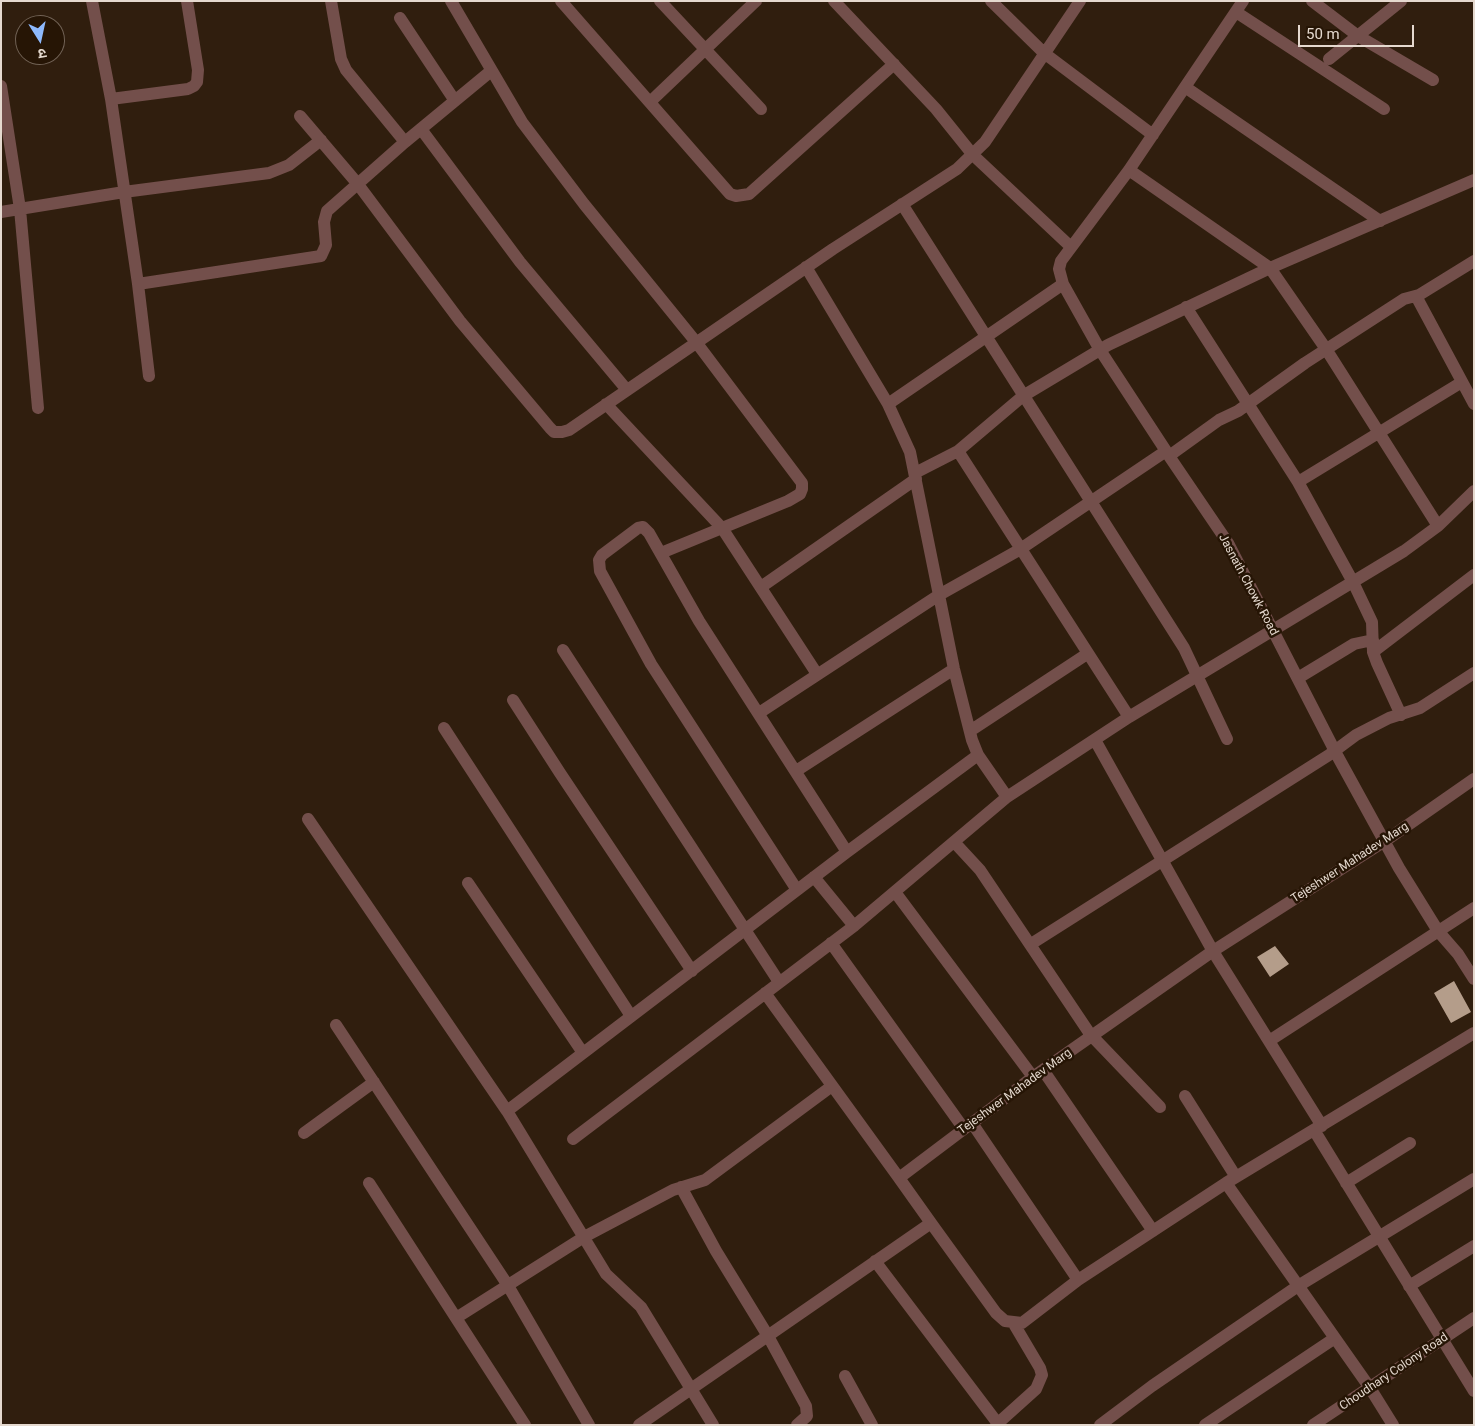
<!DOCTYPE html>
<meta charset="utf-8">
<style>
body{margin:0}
#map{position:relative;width:1475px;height:1426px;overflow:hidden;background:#301e0e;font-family:Roboto,"Noto Sans Devanagari",sans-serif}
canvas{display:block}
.frame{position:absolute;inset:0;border:2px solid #e5d9cf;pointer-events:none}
.north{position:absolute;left:15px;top:15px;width:50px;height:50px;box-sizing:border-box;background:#261505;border:1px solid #726356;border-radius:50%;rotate:170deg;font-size:14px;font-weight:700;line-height:20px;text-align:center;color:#e5d9cf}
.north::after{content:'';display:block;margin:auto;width:18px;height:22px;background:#8eb9fd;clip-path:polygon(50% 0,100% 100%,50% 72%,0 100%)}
.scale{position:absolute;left:1298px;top:25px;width:116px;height:22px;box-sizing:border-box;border:2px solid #e5d9cf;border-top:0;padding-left:6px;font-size:15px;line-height:18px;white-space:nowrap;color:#e5d9cf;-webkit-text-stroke:4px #261505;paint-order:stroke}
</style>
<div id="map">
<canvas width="1475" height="1426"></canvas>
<div class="frame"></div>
<div class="north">उ</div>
<div class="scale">50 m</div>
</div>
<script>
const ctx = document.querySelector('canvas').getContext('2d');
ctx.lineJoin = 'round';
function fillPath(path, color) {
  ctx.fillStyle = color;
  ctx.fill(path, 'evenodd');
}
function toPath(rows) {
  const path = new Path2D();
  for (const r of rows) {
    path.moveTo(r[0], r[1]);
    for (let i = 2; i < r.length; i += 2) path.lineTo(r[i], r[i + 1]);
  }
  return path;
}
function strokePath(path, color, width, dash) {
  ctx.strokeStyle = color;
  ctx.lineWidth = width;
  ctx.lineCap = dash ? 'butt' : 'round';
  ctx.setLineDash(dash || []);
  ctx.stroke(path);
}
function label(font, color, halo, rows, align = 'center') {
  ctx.font = font + ' Roboto,sans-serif';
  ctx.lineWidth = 5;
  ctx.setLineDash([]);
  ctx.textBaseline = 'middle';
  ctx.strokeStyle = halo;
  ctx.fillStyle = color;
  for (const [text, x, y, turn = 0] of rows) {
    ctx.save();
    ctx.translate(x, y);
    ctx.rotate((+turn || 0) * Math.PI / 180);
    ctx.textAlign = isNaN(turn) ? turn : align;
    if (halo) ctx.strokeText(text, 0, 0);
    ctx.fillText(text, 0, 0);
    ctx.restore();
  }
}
fillPath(toPath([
 [1275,946,1289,964,1270,977,1257,957],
 [1454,981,1471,1012,1451,1023,1434,993]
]), '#b49d8a');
strokePath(toPath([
 [92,1,111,99,138,284,149,376],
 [331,1,341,59,346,70,405,142],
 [451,1,522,122,584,204,696,342,802,483,802,489,800,494,788,501,661,553],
 [561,1,730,194,736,196,749,194,894,64],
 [660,1,761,109],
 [834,1,936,109,973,155,1071,247],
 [991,1,1044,53,1153,135],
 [1312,1,1358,36,1433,80],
 [1236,12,1384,109],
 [400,18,455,101],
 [1329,59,1401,1],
 [1,86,20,209,38,408],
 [1185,87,1380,221],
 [111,99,188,89,194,86,197,82,198,70,187,1],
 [650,102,756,1],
 [300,116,357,183,460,321,550,428,554,432,562,432,569,430,833,249,957,169,985,142,1080,1],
 [421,129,520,262,627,390],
 [1129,170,1270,268,1326,349,1438,526],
 [902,204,1184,648,1227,739],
 [1,212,124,192,269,173,289,165,321,140],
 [1474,261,1419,295,1404,299,1305,363,1238,411,1219,420,1169,456,1228,543,1338,757,1399,868,1438,931,1458,954,1474,979],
 [806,267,888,404,910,452,954,669,972,740,978,755,1007,797],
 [138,284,321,256,326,245,324,222,327,211,405,142,491,71],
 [1416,296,1474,404],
 [1186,307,1298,482,1353,582,1372,622,1373,652,1377,663,1401,715],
 [606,404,722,528,817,674],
 [888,404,1063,284],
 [958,451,1129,717],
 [915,473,958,451,1023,396,1108,345,1270,268,1474,180],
 [1298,482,1462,382],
 [761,587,916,479],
 [563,650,779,982],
 [1373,652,1474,575],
 [1298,678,1354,644,1373,640],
 [513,700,560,773,692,971],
 [759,713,939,595,1019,550,1166,451,1100,350,1063,284,1059,269,1061,261,1129,170,1243,1],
 [444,728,631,1016],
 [970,731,1087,654],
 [1095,740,1214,953,1322,1126],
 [796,771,954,669],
 [308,819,507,1111,606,1274,641,1307,713,1425],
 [955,843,980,870,1090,1034,1160,1107],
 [814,877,854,926],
 [468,883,583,1053],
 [797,890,651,664,600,571,599,560,602,555,638,528,643,527,649,533,699,621,847,852],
 [895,892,1033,1077],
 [831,943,964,1129],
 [1031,944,1329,755,1356,735,1389,718,1420,708,1474,673],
 [765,993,899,1178],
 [336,1025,507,1284,589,1425],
 [1269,1041,1474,908],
 [1043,1070,1153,1231],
 [1185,1096,1236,1177],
 [507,1111,847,852,978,755],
 [972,1123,1078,1280],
 [1314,1130,1474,1391],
 [304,1133,374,1082],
 [573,1139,854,926,1007,797,1129,717,1404,551,1438,526,1474,491],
 [369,1183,525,1425],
 [1226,1183,1370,1388,1393,1425],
 [1346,1183,1410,1143],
 [681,1187,716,1251,768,1336,806,1406,807,1416,797,1425],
 [931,1223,996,1313,1005,1321,1022,1323,1078,1280,1226,1183,1474,1033],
 [875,1261,999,1425],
 [1409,1286,1474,1246],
 [456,1318,584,1237,673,1190,705,1180,832,1086],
 [845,1376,872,1425],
 [639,1425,931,1223,899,1178,1033,1077,1213,951,1385,841,1474,779],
 [996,1425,1036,1389,1042,1375,1040,1368,1014,1324],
 [1100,1425,1152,1386,1298,1286,1474,1179],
 [1205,1425,1335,1338],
 [1313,1425,1474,1318]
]), '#734f4b', 12);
label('12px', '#e5d9cf', '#261505', [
 ["Jasnath Chowk Road",1248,585,62],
 ["Tejeshwer Mahadev Marg",1350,863,-33],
 ["Tejeshwer Mahadev Marg",1015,1092,-36],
 ["Choudhary Colony Road",1394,1372,-34]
]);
</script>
